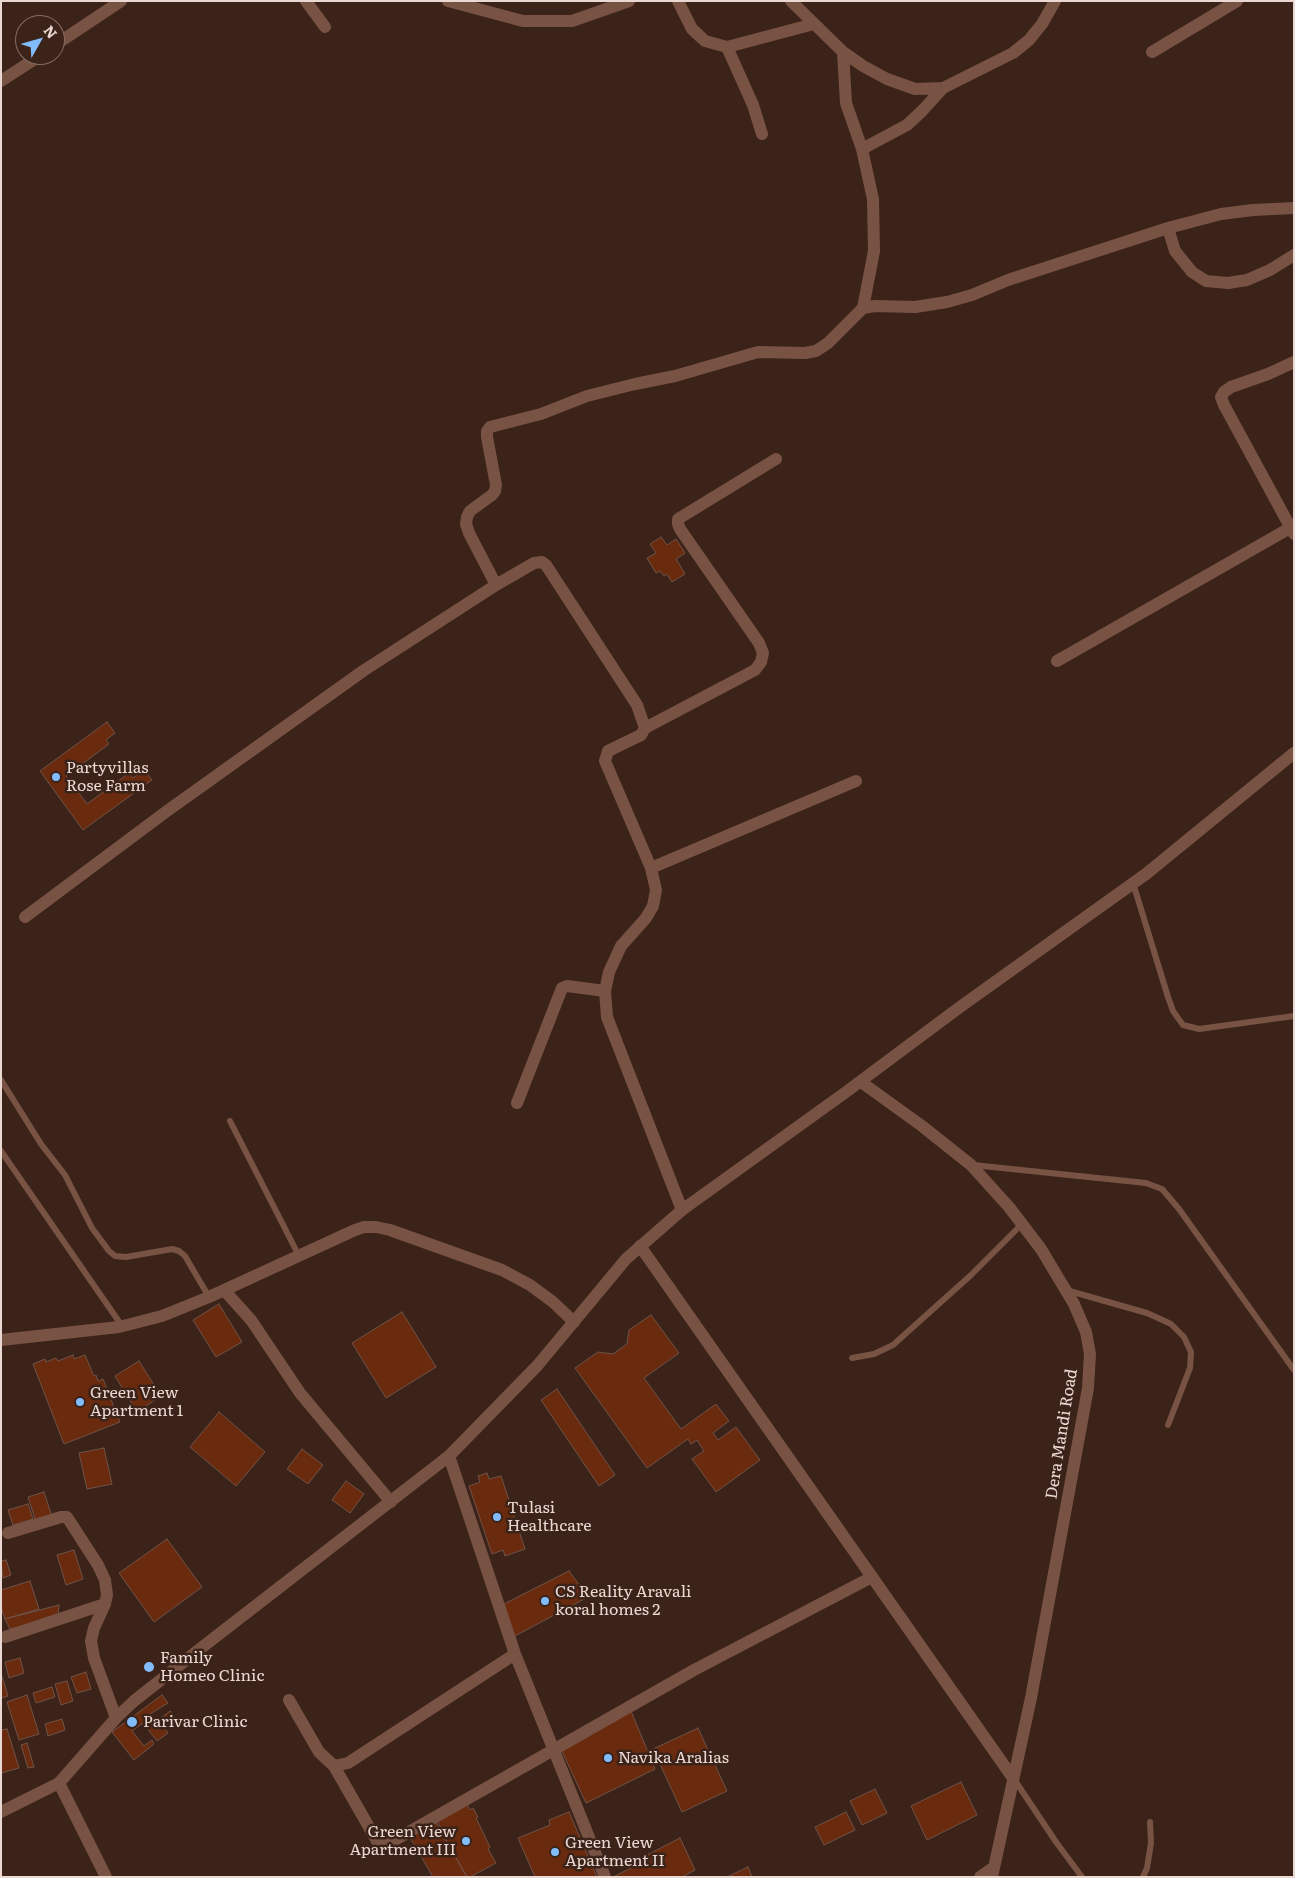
<!DOCTYPE html>
<style>
body{margin:0}
#map{position:relative;width:1295px;height:1878px;overflow:hidden;background:#3c2319;font-family:Literata,serif}
canvas{display:block}
.frame{position:absolute;inset:0;border:2px solid #ead9d3;pointer-events:none}
.north{position:absolute;left:15px;top:15px;width:50px;height:50px;box-sizing:border-box;background:#3c2319;border:1px solid #826c63;border-radius:50%;rotate:52deg;font-size:14px;font-weight:700;line-height:20px;text-align:center;color:#ead9d3}
.north::after{content:'';display:block;margin:auto;width:18px;height:22px;background:#83bcfb;clip-path:polygon(50% 0,100% 100%,50% 72%,0 100%)}
</style>
<div id="map">
<canvas width="1295" height="1878"></canvas>
<div class="frame"></div>
<div class="north">N</div>
</div>
<script>
const ctx = document.querySelector('canvas').getContext('2d');
ctx.lineJoin = 'round';
function fillPath(path, color) {
  ctx.fillStyle = color;
  ctx.fill(path, 'evenodd');
}
function toPath(rows) {
  const path = new Path2D();
  for (const r of rows) {
    path.moveTo(r[0], r[1]);
    for (let i = 2; i < r.length; i += 2) path.lineTo(r[i], r[i + 1]);
  }
  return path;
}
function strokePath(path, color, width, dash) {
  ctx.strokeStyle = color;
  ctx.lineWidth = width;
  ctx.lineCap = dash ? 'butt' : 'round';
  ctx.setLineDash(dash || []);
  ctx.stroke(path);
}
function label(font, color, halo, rows, align = 'center') {
  ctx.font = font + ' Literata,serif';
  ctx.lineWidth = 5;
  ctx.setLineDash([]);
  ctx.textBaseline = 'middle';
  ctx.strokeStyle = halo;
  ctx.fillStyle = color;
  for (const [text, x, y, turn = 0] of rows) {
    ctx.save();
    ctx.translate(x, y);
    ctx.rotate((+turn || 0) * Math.PI / 180);
    ctx.textAlign = isNaN(turn) ? turn : align;
    if (halo) ctx.strokeText(text, 0, 0);
    ctx.fillText(text, 0, 0);
    ctx.restore();
  }
}
const building = toPath([
 [661,537,667,545,676,539,685,553,676,559,685,574,672,582,667,574,664,576,660,571,656,573,647,558,656,553,650,544,661,537],
 [107,722,115,733,106,740,109,744,66,776,87,804,129,773,133,778,144,770,152,780,83,830,40,771,107,722],
 [219,1304,242,1342,216,1357,193,1320,219,1304],
 [402,1312,436,1367,386,1398,352,1343,402,1312],
 [651,1315,679,1353,644,1378,681,1429,716,1404,729,1421,713,1433,718,1440,736,1427,760,1460,716,1492,692,1459,704,1451,697,1440,691,1444,688,1439,647,1468,575,1368,598,1352,613,1354,627,1344,629,1330,651,1315],
 [73,1355,74,1359,85,1355,94,1376,96,1375,98,1381,103,1379,120,1422,64,1444,33,1364,45,1359,46,1362,56,1358,58,1361,73,1355],
 [139,1361,161,1396,137,1412,115,1376,139,1361],
 [557,1389,615,1475,599,1486,541,1400,557,1389],
 [219,1412,265,1452,236,1486,190,1447,219,1412],
 [104,1448,112,1484,87,1489,79,1453,104,1448],
 [302,1449,323,1465,308,1484,287,1469,302,1449],
 [487,1473,489,1479,501,1476,525,1549,505,1556,503,1550,492,1554,469,1486,480,1482,478,1476,487,1473],
 [346,1481,364,1494,350,1513,332,1500,346,1481],
 [44,1492,52,1517,36,1522,28,1497,44,1492],
 [28,1504,33,1519,13,1525,8,1510,28,1504],
 [167,1539,202,1587,154,1622,119,1573,167,1539],
 [74,1550,83,1579,66,1585,57,1555,74,1550],
 [6,1560,11,1575,3,1578,1,1561,6,1560],
 [569,1571,588,1597,513,1637,502,1605,569,1571],
 [30,1581,39,1609,5,1619,1,1607,1,1590,30,1581],
 [59,1605,58,1617,10,1629,5,1619,59,1605],
 [20,1658,24,1673,9,1678,5,1662,20,1658],
 [86,1672,91,1689,77,1693,71,1677,86,1672],
 [1,1673,8,1696,1,1698,1,1673],
 [67,1681,73,1701,61,1705,55,1684,67,1681],
 [52,1687,55,1697,36,1703,33,1693,52,1687],
 [27,1695,39,1734,19,1740,7,1702,27,1695],
 [162,1695,168,1703,150,1714,156,1722,170,1711,175,1717,163,1726,168,1733,157,1741,143,1723,132,1731,144,1746,152,1740,154,1744,134,1760,112,1732,162,1695],
 [631,1711,655,1769,586,1803,560,1747,631,1711],
 [62,1719,65,1730,48,1736,45,1724,62,1719],
 [698,1728,727,1791,682,1812,653,1749,698,1728],
 [7,1729,19,1768,1,1773,1,1730,7,1729],
 [27,1743,34,1767,28,1768,21,1745,27,1743],
 [961,1782,977,1815,927,1840,911,1806,961,1782],
 [875,1789,887,1813,862,1825,850,1801,875,1789],
 [467,1804,470,1810,473,1808,478,1817,476,1818,490,1847,488,1849,496,1863,470,1877,467,1877,442,1834,444,1833,437,1821,467,1804],
 [569,1812,597,1877,535,1877,518,1838,550,1825,549,1820,569,1812],
 [846,1812,855,1830,824,1845,815,1827,846,1812],
 [434,1819,467,1877,433,1877,408,1834,434,1819],
 [680,1838,695,1870,682,1877,613,1877,647,1860,645,1856,680,1838],
 [748,1867,752,1877,727,1877,748,1867]
]);
fillPath(building, '#6a2a0e');
strokePath(building, '#6f5348', 1);
strokePath(toPath([
 [1133,883,1168,997,1173,1011,1183,1025,1199,1029,1294,1016],
 [1,1080,41,1144,65,1175,92,1228,109,1251,115,1256,126,1257,172,1249,179,1251,185,1256,209,1297],
 [230,1121,299,1256],
 [1,1151,122,1326],
 [973,1165,1146,1183,1162,1189,1179,1209,1294,1370],
 [1066,1290,1147,1313,1171,1324,1184,1337,1191,1352,1190,1368,1168,1425],
 [852,1358,874,1354,893,1345,971,1275,1022,1224],
 [1014,1779,1056,1842,1082,1877],
 [1143,1877,1147,1868,1151,1843,1150,1822]
]), '#785344', 6);
strokePath(toPath([
 [306,1,325,27],
 [448,1,523,21,572,21,629,1],
 [678,1,692,29,705,41,727,47,814,24],
 [791,1,843,52,863,66,887,79,915,89,943,88,1013,53,1029,40,1042,24,1055,1],
 [55,45,121,1],
 [727,47,753,105,762,134],
 [843,52,846,103,862,149,873,199,874,251,863,308],
 [1152,52,1237,1],
 [1,81,41,55],
 [862,149,907,125,922,111,943,88],
 [1168,228,1175,251,1192,272,1206,281,1228,283,1247,280,1270,270,1294,255],
 [1294,362,1268,374,1231,387,1224,392,1221,397,1224,405,1294,534],
 [496,585,469,533,466,524,467,517,470,511,492,495,495,491,496,485,487,437,487,431,490,427,541,414,587,396,635,384,675,376,758,352,805,353,816,351,828,343,863,308,875,306,915,307,947,302,972,295,1008,280,1168,228,1221,214,1253,210,1294,208],
 [1057,661,1290,528],
 [645,728,755,670,761,662,763,653,759,643,680,529,678,524,678,519,776,459],
 [651,868,856,781],
 [25,917,167,811,363,671,496,585,534,563,542,562,546,565,637,705,645,728,641,735,608,751,605,761,651,868,656,890,653,906,646,918,621,946,609,972,605,991,607,1017,682,1210],
 [861,1082,922,1126,971,1165,1009,1207,1041,1249,1074,1304,1086,1332,1090,1354,1088,1388,1082,1421,1031,1698,992,1877],
 [517,1103,562,988,567,986,605,991],
 [640,1246,1013,1778],
 [224,1290,251,1320,300,1393,391,1502],
 [1,1340,119,1327,162,1316,209,1297,355,1230,364,1227,376,1227,390,1230,502,1270,530,1285,553,1302,574,1322],
 [449,1456,515,1654,605,1877],
 [8,1533,61,1517,67,1517,98,1565,105,1580,107,1595,105,1604,94,1628,91,1641,94,1658,116,1718],
 [5,1637,105,1604],
 [289,1700,319,1752,334,1766,377,1841,380,1845,386,1845,694,1670,872,1577],
 [334,1766,348,1763,515,1654],
 [1,1812,59,1783],
 [980,1877,993,1868]
]), '#785344', 12);
strokePath(toPath([
 [106,1877,59,1783,116,1718,134,1701,205,1645,449,1456,537,1366,626,1259,682,1210,846,1092,960,1007,1146,874,1294,753]
]), '#785344', 12);
for (const [x, y, r, color] of [
 [56,777,5,"#83bcfb"],
 [80,1402,5,"#83bcfb"],
 [497,1517,5,"#83bcfb"],
 [545,1601,5,"#83bcfb"],
 [149,1667,6,"#83bcfb"],
 [132,1722,6,"#83bcfb"],
 [608,1758,5,"#83bcfb"],
 [466,1841,5,"#83bcfb"],
 [555,1852,5,"#83bcfb"]
]) {
  const dot = new Path2D();
  dot.arc(x, y, r, 0, 2 * Math.PI);
  ctx.fillStyle = color;
  ctx.fill(dot);
  strokePath(dot, '#3c2319', 2);
}
label('16px', '#ead9d3', '#3c2319', [
 ["Partyvillas",66,768],
 ["Rose Farm",66,786],
 ["Green View",90,1393],
 ["Apartment 1",90,1411],
 ["Tulasi",507,1508],
 ["Healthcare",507,1526],
 ["CS Reality Aravali",555,1592],
 ["koral homes 2",555,1610],
 ["Family",160,1658],
 ["Homeo Clinic",160,1676],
 ["Parivar Clinic",143,1722],
 ["Navika Aralias",618,1758],
 ["Green View",456,1832,"right"],
 ["Apartment III",456,1850,"right"],
 ["Green View",565,1843],
 ["Apartment II",565,1861]
], 'left');
label('16px', '#ead9d3', '#3c2319', [
 ["Dera Mandi Road",1062,1434,-81]
]);
</script>
